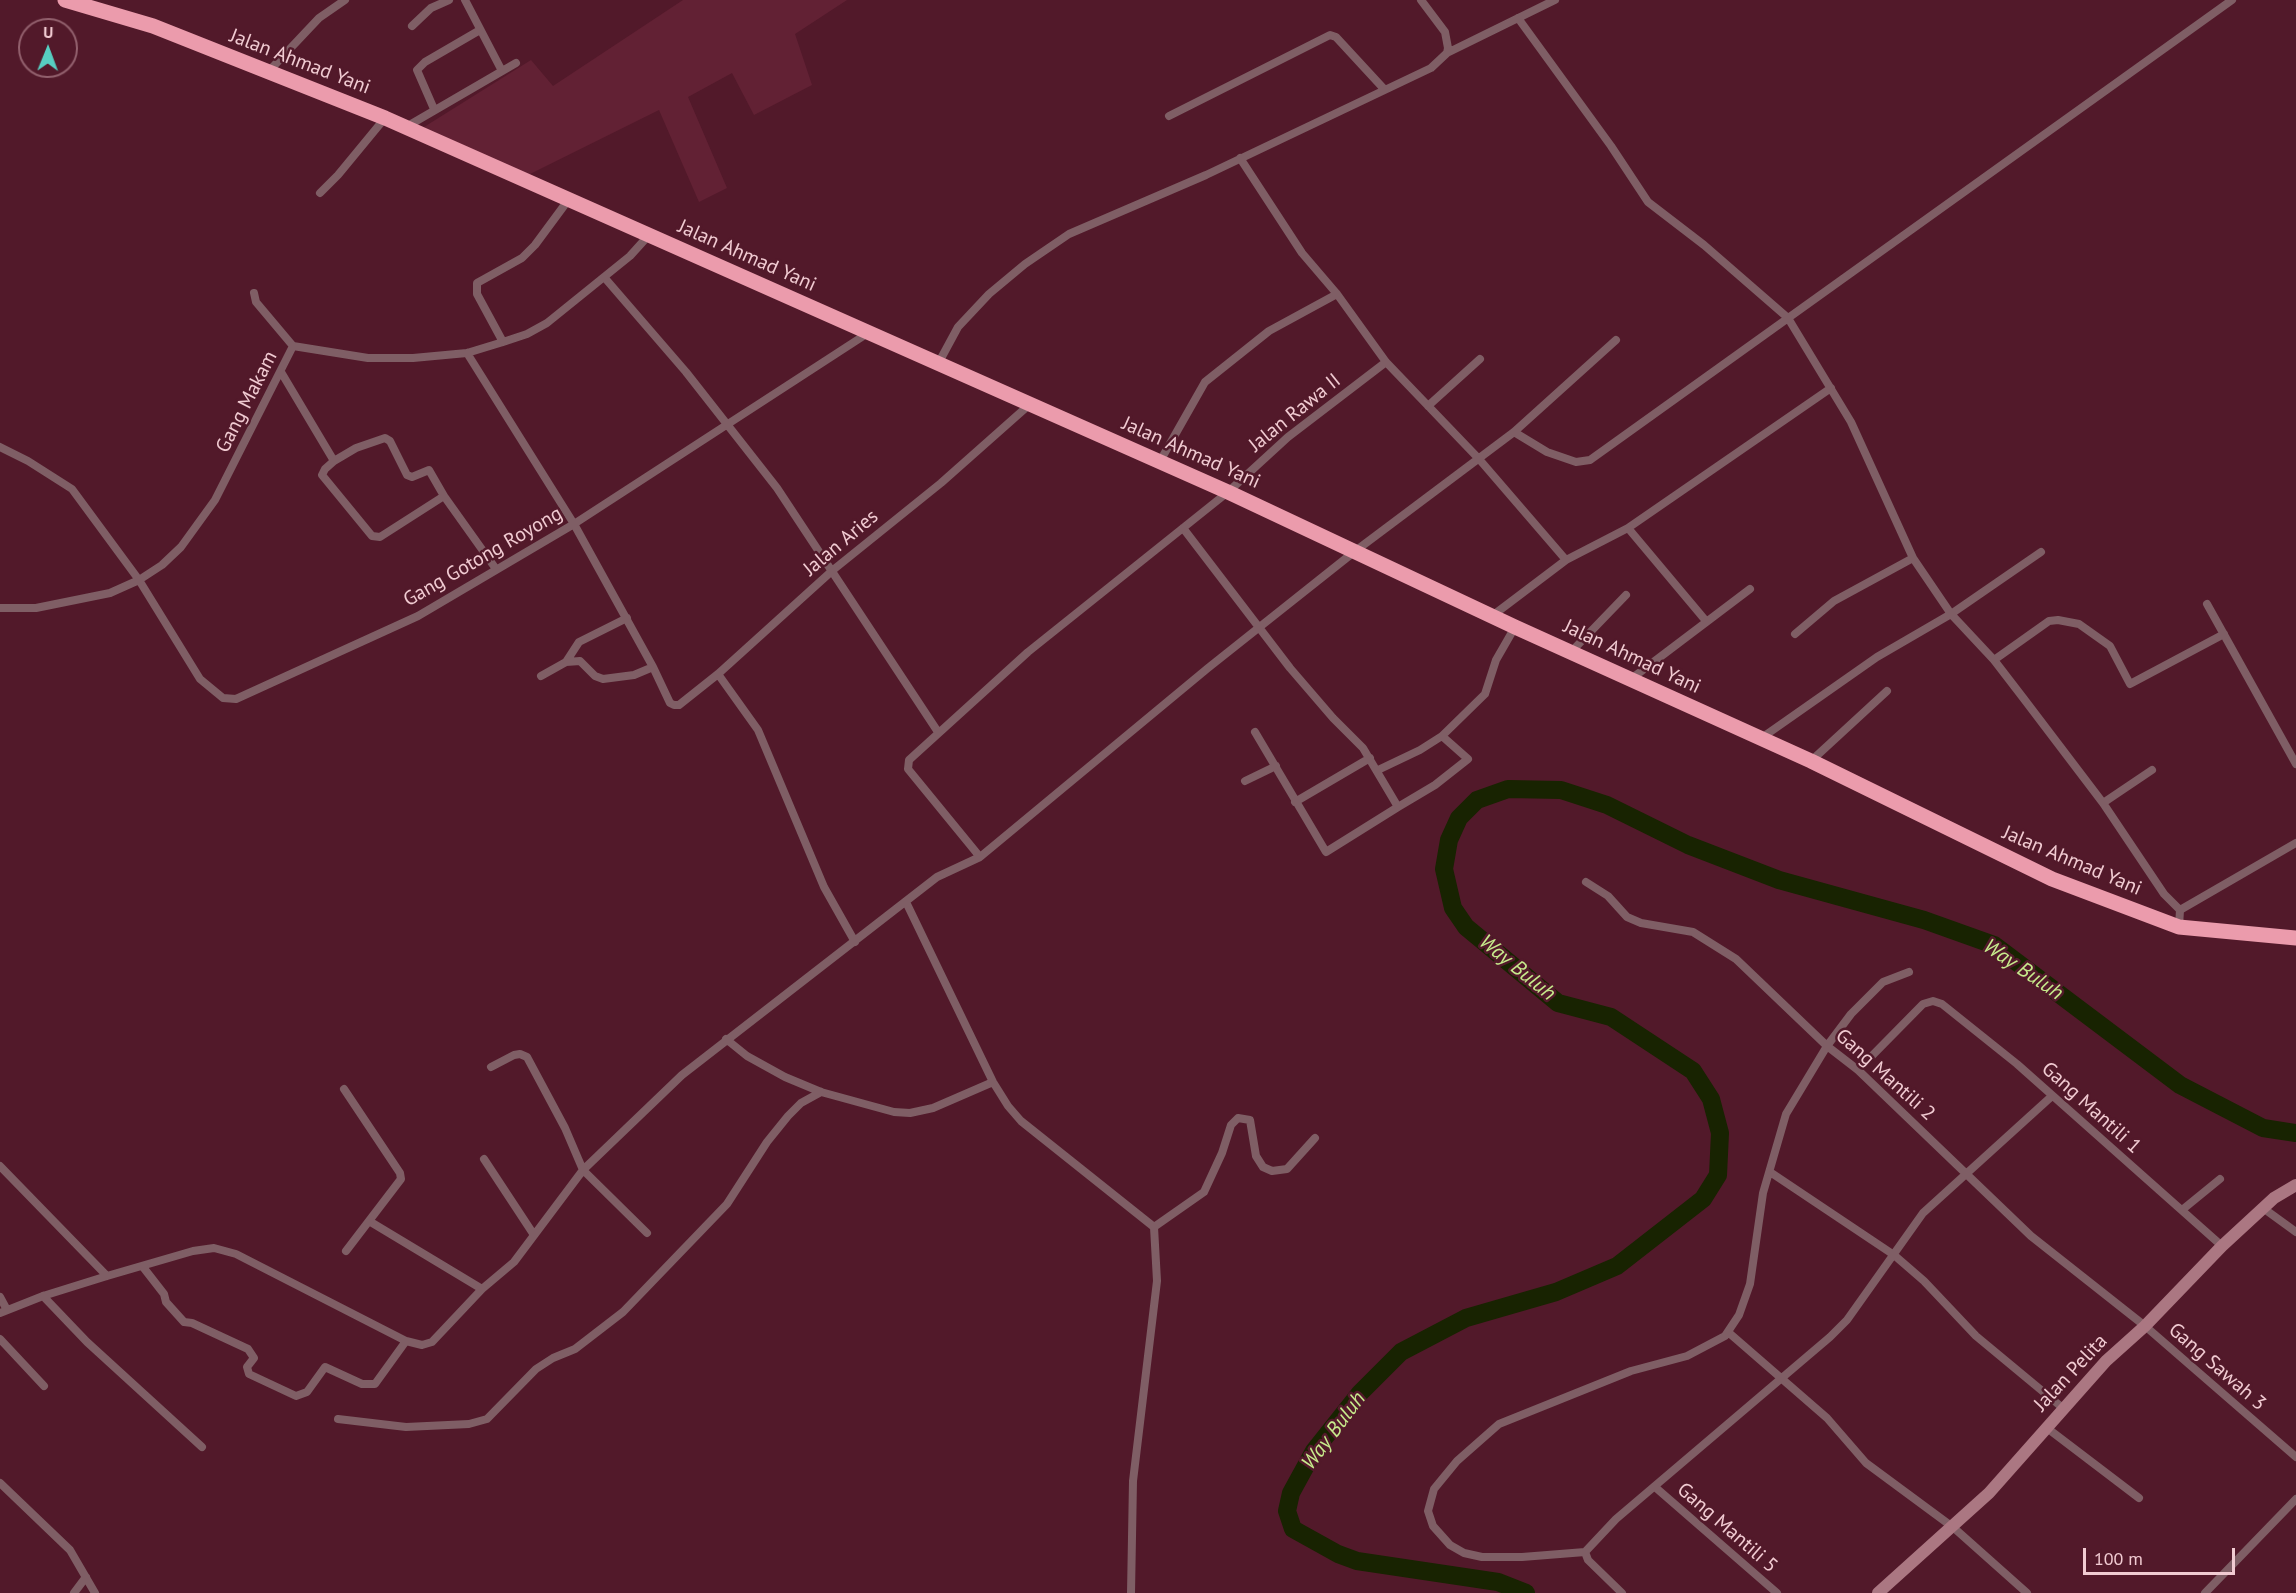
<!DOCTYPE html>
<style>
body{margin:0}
#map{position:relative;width:2296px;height:1593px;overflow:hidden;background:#52192a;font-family:"PT Sans",sans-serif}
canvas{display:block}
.north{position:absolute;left:18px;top:18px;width:60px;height:60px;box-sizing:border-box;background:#52192a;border:2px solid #92606d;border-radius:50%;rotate:1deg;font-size:16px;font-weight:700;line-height:24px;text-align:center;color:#f1cbd2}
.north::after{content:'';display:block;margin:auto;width:21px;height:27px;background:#57cec1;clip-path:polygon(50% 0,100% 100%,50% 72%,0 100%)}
.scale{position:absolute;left:2083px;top:1548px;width:152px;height:27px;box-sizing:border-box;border:3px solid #f1cbd2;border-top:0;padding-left:8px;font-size:18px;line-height:21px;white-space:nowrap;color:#f1cbd2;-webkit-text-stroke:4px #52192a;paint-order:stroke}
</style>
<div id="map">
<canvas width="2296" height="1593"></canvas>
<div class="north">U</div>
<div class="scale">100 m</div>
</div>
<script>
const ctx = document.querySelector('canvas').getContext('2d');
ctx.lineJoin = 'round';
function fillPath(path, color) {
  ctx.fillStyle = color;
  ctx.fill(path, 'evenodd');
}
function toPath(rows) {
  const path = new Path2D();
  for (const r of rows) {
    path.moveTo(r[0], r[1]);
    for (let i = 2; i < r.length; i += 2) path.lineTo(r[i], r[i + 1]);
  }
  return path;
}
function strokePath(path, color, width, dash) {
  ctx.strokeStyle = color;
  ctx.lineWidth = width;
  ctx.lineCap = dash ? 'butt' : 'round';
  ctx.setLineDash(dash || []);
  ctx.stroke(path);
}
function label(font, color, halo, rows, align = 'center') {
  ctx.font = font + ' "PT Sans",sans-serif';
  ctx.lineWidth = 5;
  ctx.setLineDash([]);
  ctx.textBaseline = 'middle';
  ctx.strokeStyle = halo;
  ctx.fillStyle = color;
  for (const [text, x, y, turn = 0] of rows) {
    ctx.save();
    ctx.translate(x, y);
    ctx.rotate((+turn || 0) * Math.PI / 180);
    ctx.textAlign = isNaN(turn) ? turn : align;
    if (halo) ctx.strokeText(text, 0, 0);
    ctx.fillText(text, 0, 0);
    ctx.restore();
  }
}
fillPath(toPath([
 [683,0,847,0,795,34,812,85,754,115,732,73,688,97,727,188,699,202,659,110,528,175,424,127,531,60,553,86]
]), '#622134');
strokePath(toPath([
 [1526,1593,1498,1582,1357,1561,1338,1554,1293,1529,1287,1511,1291,1493,1314,1451,1360,1393,1401,1352,1466,1318,1556,1292,1617,1266,1703,1199,1718,1175,1720,1133,1711,1099,1693,1071,1611,1017,1558,1003,1466,927,1453,908,1444,869,1449,840,1459,818,1477,800,1508,789,1561,790,1607,805,1688,845,1779,880,1924,920,1994,945,2180,1085,2263,1128,2296,1133]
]), '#182301', 18);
strokePath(toPath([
 [465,0,502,71],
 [1518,18,1611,146,1648,202,1704,245,1788,318,1851,422,1913,558,1951,614,1994,660,2024,699,2103,803,2164,894,2180,910],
 [412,26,431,8,449,0],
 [1447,53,1555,0],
 [269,71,319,18,345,0],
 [434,109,417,70,425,62,480,30],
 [1169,116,1330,35,1336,37,1384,89],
 [406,127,516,63],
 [1240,158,1302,253,1337,294,1386,362,1479,459,1566,560],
 [320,193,338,175,385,118],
 [604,277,686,372,777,488,938,732],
 [254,293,256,302,293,346],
 [503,342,477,294,477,283,522,258,535,245,569,199],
 [467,353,574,524,653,667,670,703,674,705,679,705,718,674,833,570,941,483,1029,405],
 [938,364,958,327,989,294,1025,264,1069,234,1206,175,1431,68,1447,53,1448,48,1445,32,1421,0],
 [281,372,334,461,325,469,322,475,372,536,380,537,444,496,496,569],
 [1428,406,1480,359],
 [1514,432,1547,452,1576,462,1590,460,2232,0],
 [0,447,28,461,72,489,139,580,200,679,223,698,236,699,418,616,574,524,868,333],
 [334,461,356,448,385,438,390,441,407,475,412,477,429,470,444,496],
 [1159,463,1205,382,1269,331,1337,294],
 [1183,528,1290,668,1333,718,1363,748,1398,807,1326,852,1255,732],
 [1628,528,1706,621],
 [2207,604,2296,764],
 [0,608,36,608,110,593,139,580,162,565,181,547,215,500,293,346,368,358,413,358,467,353,503,342,527,334,547,323,630,256,649,235],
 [1492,616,1566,560,1628,528,1831,388],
 [1795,634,1834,601,1913,558],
 [1571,652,1626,595],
 [1994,660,2049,621,2058,620,2079,624,2110,646,2130,684,2224,634],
 [566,662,580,661,595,676,603,679,634,675,653,667],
 [718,674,758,730,824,887,855,942],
 [541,676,566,662,579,642,627,618],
 [1631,679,1750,589],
 [1760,739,1877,657,1951,614,2041,552],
 [1811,761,1887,691],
 [1378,770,1420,750,1442,736,1485,694,1496,660,1515,627],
 [1245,781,1276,766],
 [1295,802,1370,758],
 [2103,803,2152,770],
 [1398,807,1435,785,1468,759,1442,736],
 [980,857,908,769,909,760,1028,652,1228,492,1288,437,1386,362],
 [1586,882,1608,896,1627,917,1641,923,1693,932,1736,959,1827,1046,1858,1070,2031,1236,2145,1326,2296,1457],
 [906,902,993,1082,1008,1106,1021,1121,1154,1227,1157,1281,1133,1481,1131,1593],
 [2179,927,2180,910,2296,843],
 [726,1039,747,1056,785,1077,821,1092,894,1112,910,1113,933,1108,993,1082],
 [491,1067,514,1055,520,1054,527,1057,565,1128,583,1170,647,1233],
 [1858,1070,1923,1004,1933,1001,1942,1004,2017,1064,2222,1246],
 [344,1089,400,1173,401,1179,346,1251],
 [484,1159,534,1235],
 [0,1166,107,1276],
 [1770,1172,1894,1255,1924,1281,1976,1336,2064,1409],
 [2263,1208,2296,1232],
 [2182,1210,2220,1179],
 [369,1221,482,1289],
 [1154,1227,1204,1192,1222,1153,1231,1125,1238,1118,1250,1120,1256,1156,1263,1167,1272,1171,1287,1169,1315,1138],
 [143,1267,164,1294,166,1302,184,1322,192,1323,248,1349,254,1358,247,1367,249,1374,296,1396,307,1392,325,1367,362,1384,375,1384,406,1341],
 [43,1296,87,1342,202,1447],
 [0,1297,7,1310],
 [0,1313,43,1296,107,1276,193,1251,214,1248,236,1254,406,1341,422,1345,432,1342,482,1289,514,1262,583,1170,682,1075,937,877,980,857,1208,668,1354,552,1514,432,1616,340],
 [1728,1332,1827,1418,1866,1463,1954,1528,2027,1593],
 [0,1339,44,1386],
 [338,1419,406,1427,469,1424,487,1419,536,1369,553,1358,575,1349,623,1312,727,1204,767,1142,788,1116,801,1103,821,1092],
 [2047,1428,2139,1498],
 [0,1483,70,1550,95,1593],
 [1655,1487,1777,1593],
 [1585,1552,1616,1519,1830,1337,1847,1320,1923,1213,2052,1096],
 [74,1593,86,1577],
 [1622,1593,1588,1560,1585,1552,1522,1557,1482,1557,1464,1553,1450,1545,1433,1526,1428,1511,1434,1489,1457,1461,1499,1424,1631,1371,1687,1356,1725,1336,1739,1315,1750,1284,1763,1193,1786,1114,1827,1046,1851,1014,1883,982,1909,972],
 [2205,1593,2296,1499]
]), '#7f5e65', 8);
strokePath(toPath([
 [1878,1593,1989,1493,2106,1361,2145,1326,2222,1246,2274,1198,2296,1185]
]), '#ab7782', 12);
strokePath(toPath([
 [65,0,153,26,385,118,1228,492,1515,627,1811,761,2052,879,2179,927,2296,938]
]), '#eb9bac', 15);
label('20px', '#f1cbd2', '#52192a', [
 ["Jalan Ahmad Yani",300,62,21],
 ["Jalan Ahmad Yani",747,256,24],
 ["Gang Makam",247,402,-63],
 ["Jalan Rawa II",1295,413,-39],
 ["Jalan Ahmad Yani",1191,453,24],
 ["Jalan Aries",841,543,-40],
 ["Gang Gotong Royong",483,557,-30],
 ["Jalan Ahmad Yani",1632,657,25],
 ["Jalan Ahmad Yani",2072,861,23],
 ["Gang Mantili 2",1885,1075,42],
 ["Gang Mantili 1",2091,1108,42],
 ["Gang Sawah 3",2217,1367,41],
 ["Jalan Pelita",2071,1373,-47],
 ["Gang Mantili 5",1727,1528,41]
]);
label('italic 21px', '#c7eb8c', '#52192a', [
 ["Way Buluh",1517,968,39],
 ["Way Buluh",2023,970,34],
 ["Way Buluh",1334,1431,-53]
]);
</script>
